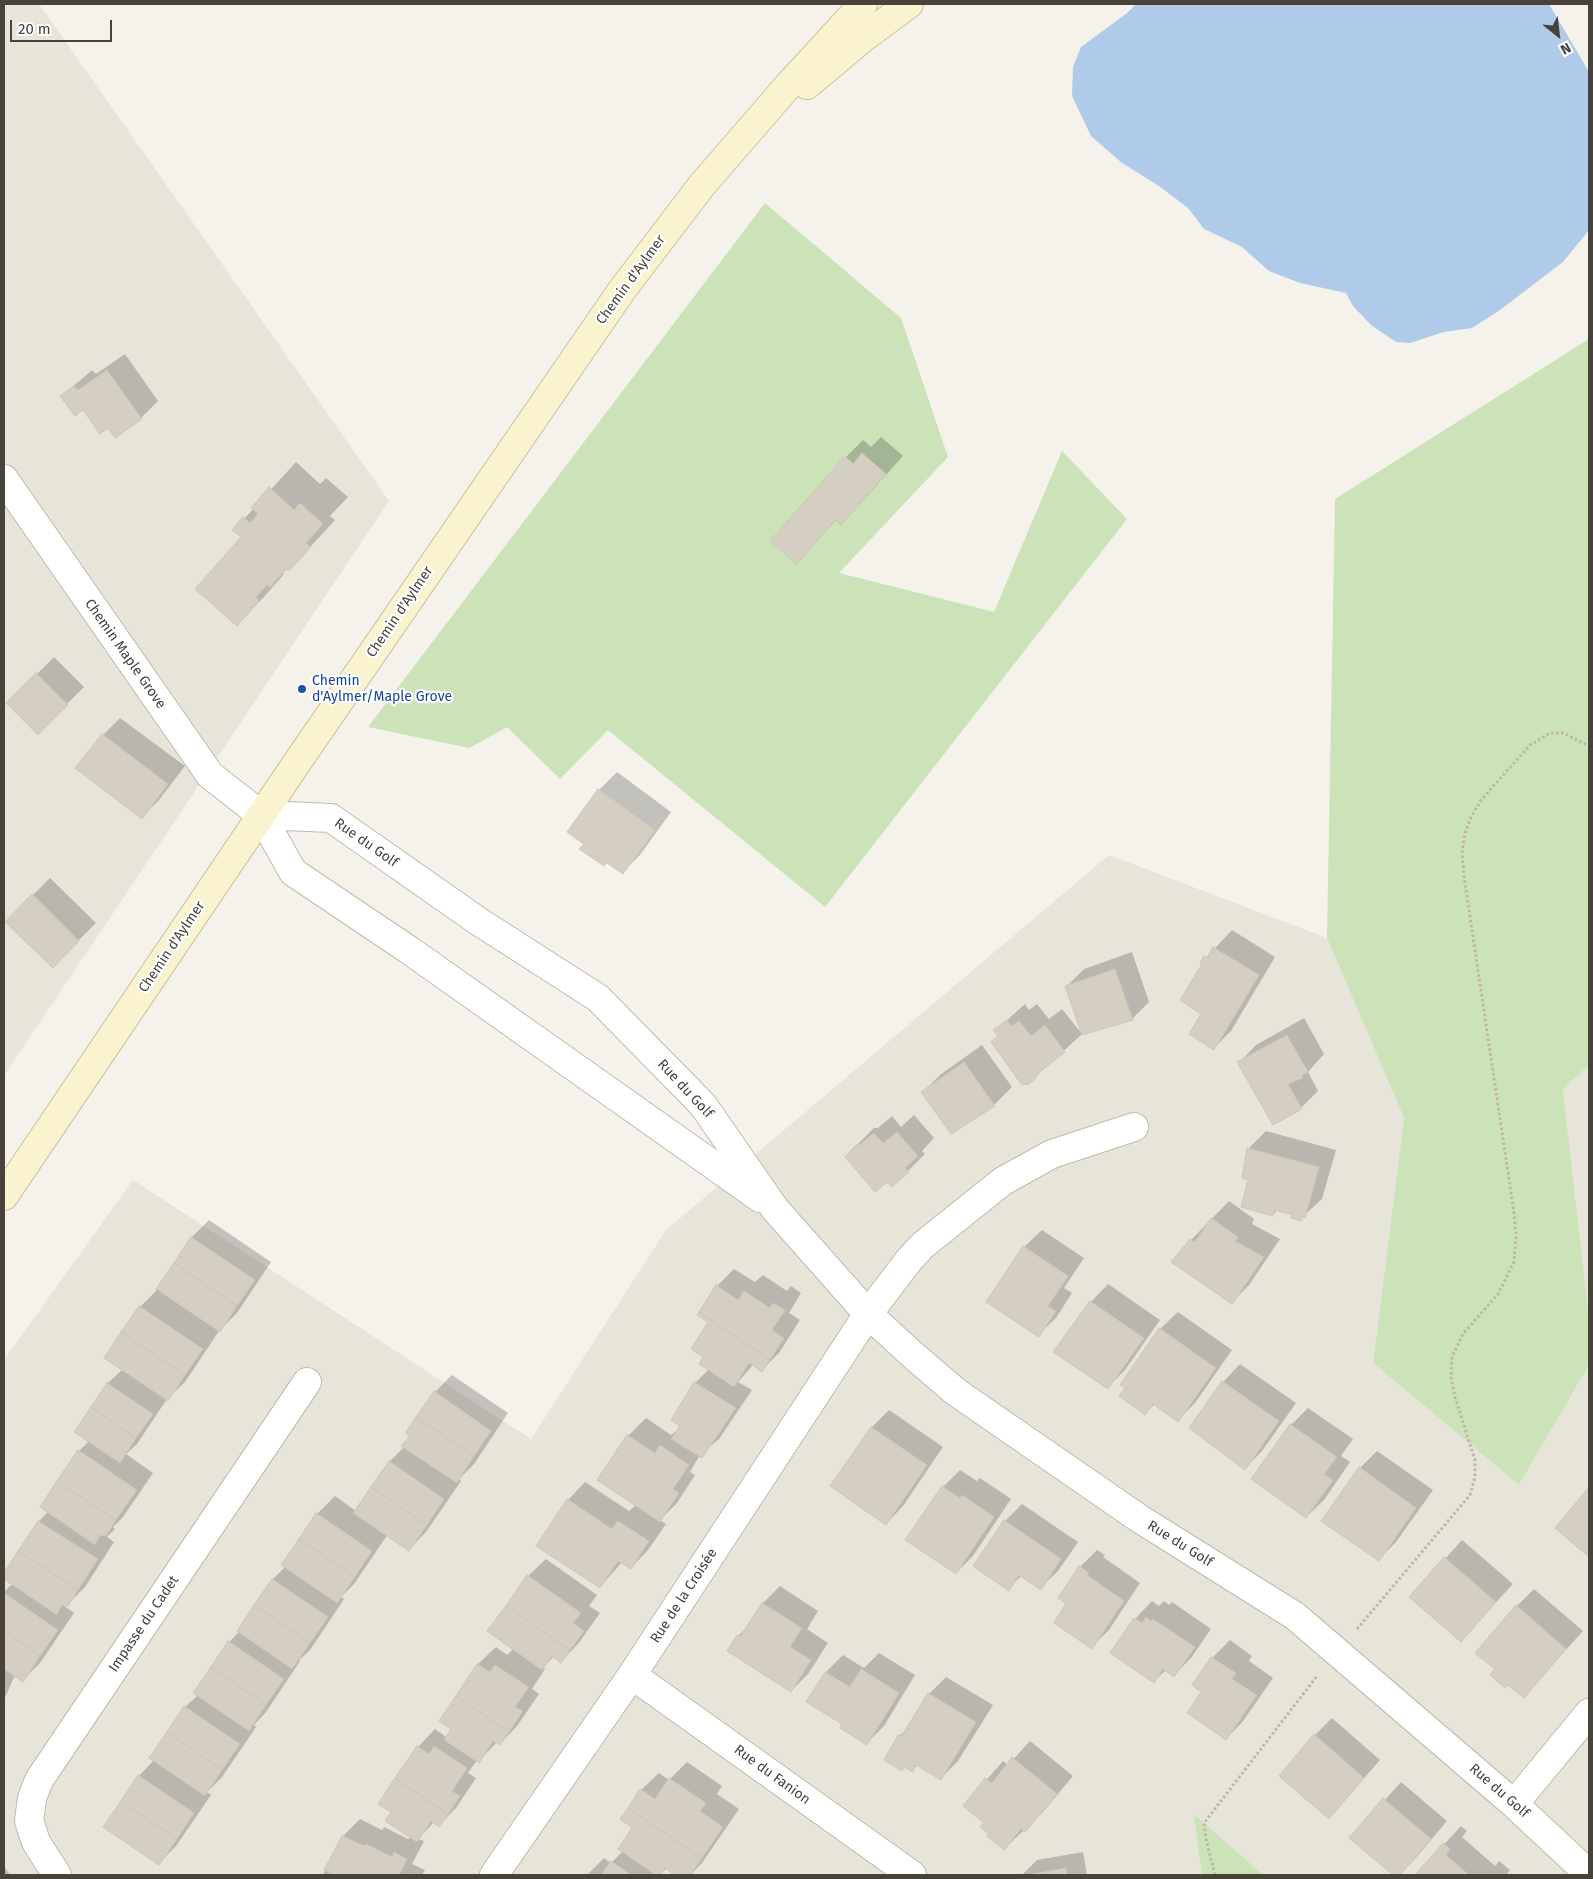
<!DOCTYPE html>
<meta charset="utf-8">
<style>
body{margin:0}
#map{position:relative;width:1593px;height:1879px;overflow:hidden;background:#f4f2eb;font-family:"Fira Sans",sans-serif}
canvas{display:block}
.frame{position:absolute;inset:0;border:5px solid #47433a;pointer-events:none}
.north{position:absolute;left:1533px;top:10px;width:50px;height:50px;-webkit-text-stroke:4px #fff;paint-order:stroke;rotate:151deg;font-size:14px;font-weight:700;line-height:20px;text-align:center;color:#47433a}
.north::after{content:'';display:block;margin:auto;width:18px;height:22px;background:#47433a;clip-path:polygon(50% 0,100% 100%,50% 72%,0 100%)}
.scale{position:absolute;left:10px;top:20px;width:102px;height:22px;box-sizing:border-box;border:2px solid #47433a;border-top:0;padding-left:6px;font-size:15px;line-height:18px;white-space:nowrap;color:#47433a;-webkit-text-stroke:4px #fff;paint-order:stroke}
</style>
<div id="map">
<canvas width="1593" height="1879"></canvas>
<div class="frame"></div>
<div class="north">N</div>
<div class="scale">20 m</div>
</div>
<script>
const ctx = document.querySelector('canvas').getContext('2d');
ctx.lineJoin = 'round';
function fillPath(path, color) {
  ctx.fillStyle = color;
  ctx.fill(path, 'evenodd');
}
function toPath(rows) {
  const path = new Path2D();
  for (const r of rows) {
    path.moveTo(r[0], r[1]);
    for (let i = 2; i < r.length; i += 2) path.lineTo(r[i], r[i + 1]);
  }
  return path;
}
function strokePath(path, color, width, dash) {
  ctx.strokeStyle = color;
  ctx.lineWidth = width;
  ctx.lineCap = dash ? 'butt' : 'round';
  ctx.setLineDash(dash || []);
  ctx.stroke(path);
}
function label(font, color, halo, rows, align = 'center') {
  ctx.font = font + ' "Fira Sans",sans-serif';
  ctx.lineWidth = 4.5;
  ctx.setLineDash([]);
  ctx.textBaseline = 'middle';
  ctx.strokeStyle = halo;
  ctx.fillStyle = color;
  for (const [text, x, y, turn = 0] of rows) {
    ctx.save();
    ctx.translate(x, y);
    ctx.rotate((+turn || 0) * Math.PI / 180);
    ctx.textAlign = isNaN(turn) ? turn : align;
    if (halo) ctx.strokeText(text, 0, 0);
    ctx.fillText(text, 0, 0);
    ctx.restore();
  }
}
fillPath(toPath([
 [4,4,39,4,389,501,4,1076],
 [1109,855,1327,938,1404,1118,1373,1363,1519,1485,1589,1365,1589,1875,4,1875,4,1360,133,1180,531,1439,666,1230],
 [1589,1065,1589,1318,1563,1088]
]), '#e7e4da');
fillPath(toPath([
 [765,203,901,318,948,457,839,573,994,612,1062,451,1127,519,825,907,608,730,560,779,507,727,469,748,368,727],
 [1589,339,1589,1065,1563,1089,1589,1318,1589,1365,1519,1485,1373,1363,1404,1118,1327,938,1335,499],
 [1194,1815,1204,1823,1263,1875,1202,1875]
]), '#cce3b9');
fillPath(toPath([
 [1136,4,1549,4,1589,72,1589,230,1563,262,1500,310,1472,328,1444,332,1410,343,1396,342,1371,325,1353,306,1346,293,1300,283,1269,271,1242,247,1204,229,1188,208,1159,186,1122,163,1091,136,1072,96,1073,67,1081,47,1127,13]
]), '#afcbe9');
fillPath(toPath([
 [125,354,158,401,141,418,108,426,62,396,92,370,96,374],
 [881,437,903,456,858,506,841,524,836,520,797,562,846,457,863,440,871,447],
 [296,462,320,484,326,478,348,497,330,516,335,520,289,570,287,568,282,572,284,574,263,598,237,624,242,537,234,530],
 [54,657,84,687,38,733,8,703],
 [120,718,185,766,159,800,142,817,103,735],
 [617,772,671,812,640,855,623,872,569,831,599,790],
 [50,878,96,923,53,966,6,922],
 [1232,930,1275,957,1231,1031,1214,1048,1203,1014,1204,964,1202,962],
 [1132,952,1149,1002,1132,1019,1067,986,1084,969],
 [1025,1004,1029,1010,1037,1004,1049,1019,1062,1009,1082,1034,1035,1077,995,1031],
 [1304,1018,1324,1054,1308,1072,1318,1091,1301,1108,1239,1063,1256,1045],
 [982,1045,1012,1087,994,1105,951,1132,923,1092,940,1075],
 [914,1115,934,1138,922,1151,925,1154,908,1171,887,1180,857,1145,874,1128,878,1128,892,1116,901,1127],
 [1266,1131,1336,1150,1322,1199,1300,1219,1294,1214,1277,1210,1273,1215,1249,1179,1243,1177,1249,1148],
 [1229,1201,1254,1219,1252,1224,1280,1239,1249,1285,1232,1302,1191,1240],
 [209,1220,271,1262,237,1313,219,1331,185,1382,167,1399,137,1444,126,1454,153,1473,123,1517,113,1527,115,1529,107,1537,114,1542,85,1587,68,1604,60,1603,74,1613,40,1663,22,1681,15,1675,4,1700,4,1592,13,1583,4,1576,39,1521,48,1512,79,1451,89,1441,76,1431,108,1383,123,1369,140,1307,158,1289,192,1237],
 [1042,1230,1084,1258,1064,1288,1072,1293,1056,1318,1038,1335,1024,1247],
 [734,1269,755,1282,763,1275,787,1291,791,1286,801,1293,789,1313,800,1320,779,1353,762,1370,754,1364,738,1382,752,1390,719,1439,700,1455,690,1472,695,1475,677,1503,660,1520,666,1524,648,1550,631,1568,622,1562,600,1587,568,1500,585,1482,629,1511,636,1505,599,1480,628,1436,646,1418,671,1435,679,1429,695,1383,709,1369,705,1357,717,1286],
 [1108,1284,1160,1320,1125,1370,1108,1387,1091,1302],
 [1178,1312,1232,1350,1195,1403,1178,1420,1155,1404,1145,1413,1160,1329],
 [1240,1364,1296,1403,1262,1451,1245,1468,1191,1427,1223,1382],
 [452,1375,508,1413,474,1464,459,1479,461,1481,426,1532,409,1549,388,1534,354,1584,341,1597,344,1599,310,1650,299,1660,300,1661,266,1712,254,1725,256,1727,222,1777,207,1792,211,1795,176,1846,159,1863,105,1826,139,1776,154,1760,185,1707,198,1695,229,1642,240,1631,238,1630,273,1579,286,1566,283,1565,317,1514,335,1496,356,1511,390,1461,405,1446,435,1392],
 [1308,1408,1353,1439,1341,1456,1350,1462,1324,1500,1306,1517,1253,1479,1291,1425],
 [889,1410,943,1447,903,1506,886,1524,872,1427],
 [1377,1451,1433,1490,1396,1542,1379,1559,1360,1468],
 [960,1470,977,1481,980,1478,1011,1499,973,1556,956,1573,943,1487],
 [1589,1489,1589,1556,1556,1528],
 [1022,1504,1078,1542,1058,1571,1040,1588,1022,1575,1008,1589,1005,1521],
 [1462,1540,1513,1584,1461,1640,1411,1597],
 [1097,1550,1105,1555,1103,1557,1140,1583,1109,1630,1091,1647,1068,1603,1080,1567],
 [546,1559,597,1595,589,1606,600,1613,578,1644,561,1661,554,1656,543,1668,545,1669,532,1689,539,1694,517,1726,500,1744,497,1742,479,1761,477,1760,468,1773,476,1778,456,1808,439,1825,434,1822,418,1839,424,1841,412,1864,425,1870,422,1875,323,1875,343,1836,360,1819,382,1830,384,1827,408,1839,411,1837,393,1812,418,1747,435,1729,446,1737,451,1731,453,1729,441,1721,478,1664,496,1647,507,1655,514,1648,528,1576],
 [780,1586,818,1611,807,1629,828,1643,808,1674,791,1691,738,1636,749,1625,763,1603],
 [1534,1589,1583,1631,1524,1696,1496,1669,1517,1606],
 [1152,1601,1159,1606,1164,1601,1169,1605,1172,1602,1211,1629,1191,1658,1174,1675,1166,1670,1154,1681,1135,1619],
 [1230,1640,1252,1656,1249,1661,1273,1678,1243,1721,1226,1739,1203,1691,1193,1685,1212,1658],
 [879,1653,915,1675,884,1726,867,1743,844,1724,826,1672,843,1655,864,1668],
 [946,1677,993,1705,958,1761,941,1778,918,1765,912,1770,899,1736,909,1727,929,1694],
 [1332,1718,1380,1760,1329,1818,1315,1735],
 [1030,1741,1073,1776,1042,1813,1004,1849,990,1834,986,1823,964,1806,1003,1761,1008,1765],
 [687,1762,722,1786,717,1794,739,1809,702,1863,690,1875,677,1875,667,1868,659,1875,587,1875,604,1858,611,1863,623,1851,634,1827,641,1790,659,1773,669,1780],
 [1401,1782,1447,1821,1414,1860,1399,1875,1394,1875,1351,1838],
 [1461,1826,1467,1831,1462,1837,1495,1866,1499,1861,1510,1870,1506,1875,1416,1875],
 [1083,1852,1087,1875,1022,1875,1037,1860],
 [4,1866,10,1875,4,1875]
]), '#0003');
const building = toPath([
 [107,370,142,419,115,438,108,428,100,434,83,410,75,416,60,396,74,386,78,390,107,370],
 [862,453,886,474,841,525,835,520,797,564,770,541,845,456,853,464,862,453],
 [269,487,294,510,300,503,323,524,306,543,311,547,289,571,286,569,270,587,267,585,256,597,259,601,237,626,195,589,241,537,232,530,243,517,250,523,258,514,251,508,269,487],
 [36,673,68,705,38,735,6,703,36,673],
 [102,734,168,784,142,819,75,768,102,734],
 [598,789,655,830,623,874,607,863,604,866,579,849,584,844,567,832,598,789],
 [32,894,79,941,53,968,5,922,32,894],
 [1213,947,1259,975,1214,1050,1189,1034,1201,1014,1180,1000,1202,964,1200,963,1204,956,1207,958,1213,947],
 [1115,969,1133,1020,1082,1035,1065,986,1115,969],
 [1007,1020,1012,1026,1019,1021,1031,1036,1045,1025,1065,1052,1037,1074,1036,1078,1029,1084,1022,1085,991,1042,998,1036,993,1030,1007,1020],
 [1287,1035,1308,1072,1302,1075,1303,1078,1288,1084,1302,1109,1273,1125,1237,1062,1287,1035],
 [964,1062,995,1106,951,1134,921,1092,964,1062],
 [897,1132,918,1156,905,1168,909,1172,892,1187,887,1182,875,1192,845,1157,856,1145,859,1145,874,1133,883,1143,897,1132],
 [1247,1148,1319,1167,1305,1218,1301,1217,1301,1221,1291,1218,1292,1215,1274,1210,1273,1216,1241,1207,1248,1180,1242,1178,1247,1148],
 [1211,1218,1238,1237,1235,1241,1264,1257,1232,1304,1171,1262,1190,1239,1195,1242,1211,1218],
 [191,1237,255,1280,237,1306,174,1263,191,1237],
 [1023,1246,1068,1276,1048,1306,1056,1311,1039,1337,986,1302,1023,1246],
 [174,1263,237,1306,220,1332,156,1289,174,1263],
 [716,1285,738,1300,744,1291,770,1308,773,1303,785,1310,772,1330,784,1338,770,1360,699,1312,716,1285],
 [1090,1301,1144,1338,1108,1389,1053,1352,1090,1301],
 [139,1306,203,1349,185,1375,121,1332,139,1306],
 [699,1312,770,1360,762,1372,749,1363,734,1387,699,1364,703,1357,691,1349,708,1322,697,1315,699,1312],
 [1159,1328,1216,1368,1178,1422,1153,1404,1145,1415,1119,1396,1125,1388,1120,1385,1159,1328],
 [121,1332,185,1375,168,1401,104,1358,121,1332],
 [1222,1381,1279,1421,1245,1470,1189,1428,1222,1381],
 [694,1382,736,1408,702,1458,671,1439,680,1426,671,1420,694,1382],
 [107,1383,153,1414,136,1438,91,1407,107,1383],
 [434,1391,491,1431,474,1456,416,1417,434,1391],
 [91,1407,136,1438,120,1463,74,1432,91,1407],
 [416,1417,474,1456,457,1483,401,1446,409,1437,406,1432,416,1417],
 [1290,1424,1337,1457,1324,1474,1333,1480,1306,1518,1251,1479,1290,1424],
 [871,1427,927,1465,886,1525,830,1486,871,1427],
 [627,1435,655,1453,660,1445,689,1465,673,1489,679,1493,660,1522,597,1480,627,1435],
 [78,1450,137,1490,116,1520,57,1481,78,1450],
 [389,1461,444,1499,427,1525,371,1487,389,1461],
 [1359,1467,1416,1508,1379,1561,1321,1521,1359,1467],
 [57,1481,116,1520,106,1536,100,1535,95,1545,40,1507,57,1481],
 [942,1486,960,1498,962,1495,994,1517,956,1574,905,1540,942,1486],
 [371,1487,427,1525,409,1551,353,1513,371,1487],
 [1589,1487,1589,1557,1555,1528,1589,1487],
 [567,1499,612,1529,618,1521,649,1541,631,1569,618,1561,600,1588,536,1546,567,1499],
 [316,1513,372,1551,355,1577,299,1539,316,1513],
 [1004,1520,1061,1559,1041,1590,1019,1575,1009,1591,973,1566,1004,1520],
 [38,1521,98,1559,78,1590,18,1551,38,1521],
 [299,1539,355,1577,337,1603,281,1565,299,1539],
 [18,1551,78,1590,68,1606,62,1604,57,1615,4,1579,4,1573,18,1551],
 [1444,1557,1496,1602,1461,1642,1409,1597,1444,1557],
 [1079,1566,1089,1573,1087,1575,1124,1601,1092,1649,1054,1623,1066,1603,1058,1598,1079,1566],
 [527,1575,581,1613,573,1623,584,1631,570,1650,506,1606,527,1575],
 [272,1579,328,1617,310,1643,254,1605,272,1579],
 [4,1593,58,1630,40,1656,4,1631,4,1593],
 [762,1603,802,1628,790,1647,811,1660,791,1692,727,1651,737,1635,740,1637,762,1603],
 [254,1605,310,1643,292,1669,237,1631,254,1605],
 [1516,1605,1566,1649,1524,1698,1508,1685,1505,1688,1490,1675,1495,1669,1475,1653,1516,1605],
 [506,1606,570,1650,561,1663,552,1656,542,1670,487,1631,506,1606],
 [1146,1617,1151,1621,1153,1619,1195,1647,1174,1677,1163,1669,1154,1683,1110,1653,1134,1618,1142,1623,1146,1617],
 [4,1631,40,1656,23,1682,4,1669,4,1631],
 [228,1641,284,1679,266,1705,211,1667,228,1641],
 [1211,1657,1236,1673,1232,1679,1257,1695,1226,1740,1187,1713,1201,1692,1192,1685,1211,1657],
 [477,1664,490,1672,495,1665,529,1687,515,1707,523,1711,509,1732,456,1696,477,1664],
 [211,1667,266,1705,249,1731,193,1693,211,1667],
 [861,1669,899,1693,867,1745,840,1728,842,1724,806,1702,825,1672,850,1687,861,1669],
 [928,1693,976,1722,941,1780,916,1765,913,1772,904,1767,902,1771,884,1760,898,1735,901,1737,928,1693],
 [456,1696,509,1732,500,1745,493,1741,479,1763,444,1740,451,1729,439,1721,456,1696],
 [184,1706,240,1744,222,1770,167,1732,184,1706],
 [167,1732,222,1770,205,1796,149,1758,167,1732],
 [1314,1734,1364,1778,1329,1819,1279,1776,1314,1734],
 [417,1746,429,1754,434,1746,467,1768,452,1791,460,1796,448,1814,395,1778,417,1746],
 [1012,1757,1057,1794,1025,1832,1021,1829,1004,1850,987,1836,989,1834,980,1827,984,1823,963,1806,985,1778,992,1783,1012,1757],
 [138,1775,194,1813,177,1839,121,1801,138,1775],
 [395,1778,448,1814,439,1827,431,1821,417,1842,385,1821,391,1812,378,1804,395,1778],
 [669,1778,706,1803,700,1811,723,1827,702,1858,628,1808,640,1789,655,1799,669,1778],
 [1383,1798,1431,1839,1400,1875,1393,1875,1349,1838,1383,1798],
 [121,1801,177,1839,159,1865,103,1827,121,1801],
 [628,1808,702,1858,690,1875,675,1875,665,1868,660,1875,656,1875,618,1849,632,1828,620,1819,628,1808],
 [342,1836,364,1846,366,1844,392,1857,394,1852,407,1859,399,1875,334,1875,324,1870,342,1836],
 [1443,1843,1450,1849,1446,1855,1469,1875,1415,1875,1443,1843],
 [611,1861,631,1875,601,1875,611,1861],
 [1066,1868,1067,1875,1028,1875,1066,1868]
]);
fillPath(building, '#d4cfc2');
strokePath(building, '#cec7b6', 1);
const street = toPath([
 [4,479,210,775,261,815,293,872,409,950,760,1198],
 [261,815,331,818,478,921,598,998,703,1105,775,1209,868,1314,915,1357,956,1392,1140,1519,1295,1616,1514,1804,1589,1874],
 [632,1675,912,1875],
 [1514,1804,1589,1713],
 [57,1875,36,1842,29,1821,32,1798,39,1780,307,1382],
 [494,1875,632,1675,868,1314,909,1260,923,1245,1003,1181,1052,1154,1134,1127]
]);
const secondary = toPath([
 [807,85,863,38,909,4],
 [4,1196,296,764,622,290,702,185,787,87,863,4]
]);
strokePath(street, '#bebbae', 30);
strokePath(secondary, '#cbc49e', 30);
strokePath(toPath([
 [1357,1629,1470,1495,1475,1477,1475,1460,1455,1397,1451,1377,1452,1357,1463,1334,1498,1294,1514,1262,1516,1237,1514,1213,1464,876,1462,853,1465,833,1471,817,1481,800,1530,745,1550,733,1563,733,1589,746],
 [1215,1875,1206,1839,1204,1823,1317,1676]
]), '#bfb7a1', 3, [2.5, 2.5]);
strokePath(street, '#fff', 28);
strokePath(secondary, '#f9f3d0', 28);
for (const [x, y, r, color] of [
 [302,689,5,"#1a4fb4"]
]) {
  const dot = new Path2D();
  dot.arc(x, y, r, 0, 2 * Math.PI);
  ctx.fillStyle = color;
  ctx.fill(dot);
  strokePath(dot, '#fff', 2);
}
label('14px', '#47433a', '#fff', [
 ["Chemin d'Aylmer",631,280,-54],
 ["Chemin d'Aylmer",400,612,-56],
 ["Chemin Maple Grove",125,654,55],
 ["Rue du Golf",366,843,35],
 ["Chemin d'Aylmer",172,947,-56],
 ["Rue du Golf",685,1089,47],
 ["Rue du Golf",1180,1544,32],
 ["Rue de la Croisée",684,1596,-57],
 ["Impasse du Cadet",144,1624,-56],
 ["Rue du Fanion",772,1775,36],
 ["Rue du Golf",1499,1791,41]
]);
label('14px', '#164399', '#fff', [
 ["Chemin",312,681],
 ["d'Aylmer/Maple Grove",312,697]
], 'left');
</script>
